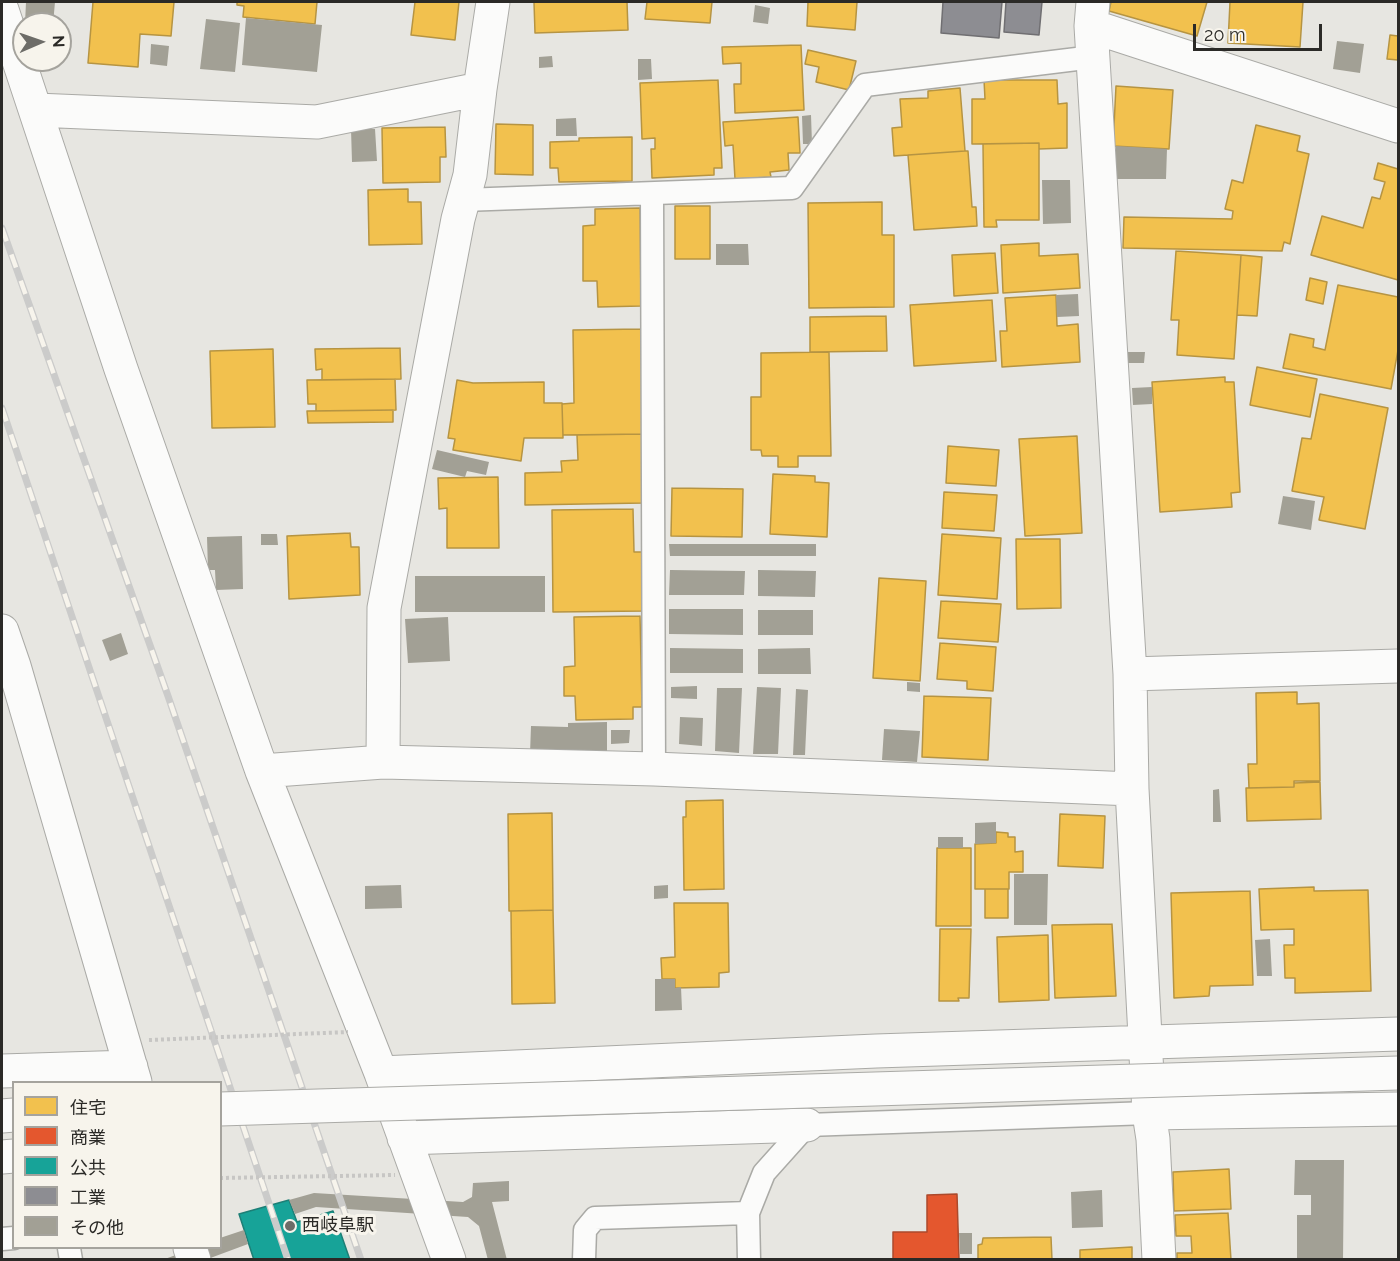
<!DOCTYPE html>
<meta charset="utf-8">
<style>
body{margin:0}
#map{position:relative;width:1400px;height:1261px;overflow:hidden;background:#e7e6e1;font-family:Raleway,"Noto Sans JP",sans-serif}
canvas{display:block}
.frame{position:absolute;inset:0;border:3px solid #2b2a27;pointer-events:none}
.legend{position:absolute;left:12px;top:1081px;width:210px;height:168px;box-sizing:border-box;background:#f7f4ec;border:2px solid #a5a39d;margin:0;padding:8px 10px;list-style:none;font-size:18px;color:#2b2a27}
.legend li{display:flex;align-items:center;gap:12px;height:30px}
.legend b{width:30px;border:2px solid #a5a39d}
.north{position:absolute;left:12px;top:12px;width:60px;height:60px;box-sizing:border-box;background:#f7f4ec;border:2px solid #a5a39d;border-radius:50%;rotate:88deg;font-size:16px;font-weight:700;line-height:24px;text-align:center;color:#2b2a27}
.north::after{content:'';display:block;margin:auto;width:21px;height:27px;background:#6d6c68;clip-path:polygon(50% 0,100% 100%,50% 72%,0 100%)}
.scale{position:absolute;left:1193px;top:24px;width:129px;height:27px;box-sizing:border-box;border:3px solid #2b2a27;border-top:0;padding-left:8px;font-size:18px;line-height:21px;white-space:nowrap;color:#2b2a27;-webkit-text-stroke:4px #f7f4ec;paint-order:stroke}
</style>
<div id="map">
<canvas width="1400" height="1261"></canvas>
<div class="frame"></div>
<ul class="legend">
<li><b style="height:16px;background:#f2c14e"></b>住宅</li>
<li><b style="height:16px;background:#e4572e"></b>商業</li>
<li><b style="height:16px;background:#17a398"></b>公共</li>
<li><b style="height:16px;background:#8d8d92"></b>工業</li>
<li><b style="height:16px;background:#a2a095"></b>その他</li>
</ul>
<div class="north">N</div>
<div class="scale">20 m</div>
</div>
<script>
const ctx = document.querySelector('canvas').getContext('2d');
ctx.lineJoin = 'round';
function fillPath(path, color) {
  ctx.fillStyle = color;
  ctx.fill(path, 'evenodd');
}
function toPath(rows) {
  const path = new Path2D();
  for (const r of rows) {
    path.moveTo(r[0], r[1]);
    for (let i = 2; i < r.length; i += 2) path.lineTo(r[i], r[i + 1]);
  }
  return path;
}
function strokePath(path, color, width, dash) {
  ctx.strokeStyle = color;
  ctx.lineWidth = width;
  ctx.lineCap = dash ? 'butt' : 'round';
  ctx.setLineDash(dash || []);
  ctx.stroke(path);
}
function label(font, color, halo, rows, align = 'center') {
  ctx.font = font + ' Raleway,"Noto Sans JP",sans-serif';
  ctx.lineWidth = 6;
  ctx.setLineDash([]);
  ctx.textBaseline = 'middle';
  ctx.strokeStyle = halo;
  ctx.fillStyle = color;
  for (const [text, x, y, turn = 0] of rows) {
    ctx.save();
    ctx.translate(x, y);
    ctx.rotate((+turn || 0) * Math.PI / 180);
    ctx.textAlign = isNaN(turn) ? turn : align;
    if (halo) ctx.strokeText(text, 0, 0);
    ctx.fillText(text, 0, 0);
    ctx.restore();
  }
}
const homes = toPath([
 [93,2,174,2,171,36,140,34,138,67,88,63,93,2],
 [237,2,317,2,315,24,243,17,244,6,237,5,237,2],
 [415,2,459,2,455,40,411,35,415,2],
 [534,2,627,2,628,30,535,33,534,2],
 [647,2,712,2,710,23,645,19,647,2],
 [808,2,857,2,855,30,807,26,808,2],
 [1111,2,1207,2,1197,36,1109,11,1111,2],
 [1230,2,1303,2,1300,47,1228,43,1230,2],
 [1390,35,1398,36,1398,60,1387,59,1390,35],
 [801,45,804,110,735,113,734,84,741,84,741,63,723,64,722,47,801,45],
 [808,50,856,61,849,90,816,82,819,67,805,64,808,50],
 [718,80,722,168,714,168,714,175,652,178,651,149,655,149,655,138,642,139,640,83,718,80],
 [984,80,1057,80,1058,104,1067,103,1067,148,1039,149,1039,143,972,144,972,99,985,99,984,80],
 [1116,86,1173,90,1169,149,1113,146,1116,86],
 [960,88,965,151,894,156,892,128,902,127,900,99,928,98,928,91,960,88],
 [798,117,800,153,788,153,789,170,770,172,771,177,735,179,733,145,725,146,723,122,798,117],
 [496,124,533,125,533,175,495,174,496,124],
 [1256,125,1300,136,1297,151,1309,154,1290,244,1284,242,1282,251,1123,248,1124,217,1232,219,1233,211,1225,209,1232,180,1243,183,1256,125],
 [445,127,446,157,440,157,440,182,383,183,382,128,445,127],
 [632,137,632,181,559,182,558,168,550,168,550,142,579,141,579,138,632,137],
 [1039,143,1039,220,996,220,997,227,984,227,983,144,1039,143],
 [965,151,968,151,972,207,976,207,977,226,914,230,908,155,965,151],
 [1378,163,1398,169,1398,280,1311,255,1322,216,1363,228,1372,197,1380,199,1385,182,1374,179,1378,163],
 [408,189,408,202,421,202,422,244,369,245,368,190,408,189],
 [882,202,882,235,894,235,894,307,809,308,808,203,882,202],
 [675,206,710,206,710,259,675,259,675,206],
 [640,208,641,306,598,307,597,281,583,281,583,226,595,225,595,209,640,208],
 [1039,243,1039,256,1078,254,1080,288,1003,293,1001,245,1039,243],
 [1176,251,1241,255,1234,359,1177,355,1179,320,1171,320,1176,251],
 [995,253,998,293,954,296,952,255,995,253],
 [1241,255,1262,257,1257,316,1237,315,1241,255],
 [1310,278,1327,282,1323,304,1306,300,1310,278],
 [1338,285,1398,297,1398,350,1391,389,1283,368,1290,334,1314,339,1313,347,1325,350,1338,285],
 [1056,295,1057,326,1078,324,1080,362,1002,367,1000,331,1007,331,1005,298,1056,295],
 [992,300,996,361,914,366,910,305,992,300],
 [886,316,887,351,810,352,810,317,886,316],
 [641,329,643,434,563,435,562,404,574,403,573,330,641,329],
 [400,348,401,379,322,380,322,369,316,370,315,349,400,348],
 [273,349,275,427,212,428,210,351,273,349],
 [829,352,831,456,798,456,798,467,778,467,778,456,762,456,761,450,751,450,751,397,761,397,761,353,829,352],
 [1257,367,1317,379,1310,417,1250,405,1257,367],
 [1225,377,1225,382,1234,382,1240,492,1231,493,1232,507,1160,512,1152,382,1225,377],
 [395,379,396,410,316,411,316,404,308,404,307,380,395,379],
 [457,380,473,383,544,382,544,403,562,403,563,438,524,438,521,461,453,450,455,439,448,438,457,380],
 [1320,394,1388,408,1365,529,1319,520,1324,497,1292,491,1302,438,1311,439,1320,394],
 [393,410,393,422,308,423,307,411,393,410],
 [643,434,644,503,525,505,525,473,562,472,561,461,578,460,577,435,643,434],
 [1077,436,1082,533,1025,536,1019,439,1077,436],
 [948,446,999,450,996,486,946,483,948,446],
 [773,474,815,476,815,482,829,483,827,537,770,534,773,474],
 [498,477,499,548,447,548,447,508,439,509,438,478,498,477],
 [672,488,743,489,742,537,671,536,672,488],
 [944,492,997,495,994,531,942,528,944,492],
 [633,509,634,552,644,552,645,611,553,612,552,510,633,509],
 [350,533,351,547,359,547,360,595,289,599,287,536,350,533],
 [942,534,1001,538,997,599,938,595,942,534],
 [1016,539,1060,539,1061,608,1017,609,1016,539],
 [879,578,926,581,920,681,873,678,879,578],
 [941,601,1001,604,998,642,938,638,941,601],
 [640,616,642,707,633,707,633,719,576,720,575,696,564,696,564,667,575,666,574,617,640,616],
 [940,643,996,647,993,691,967,689,967,681,937,679,940,643],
 [1297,692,1297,704,1319,703,1320,781,1294,781,1294,787,1249,788,1248,764,1257,764,1256,693,1297,692],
 [924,696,991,698,988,760,922,757,924,696],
 [1320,782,1321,819,1247,821,1246,788,1294,787,1294,783,1320,782],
 [723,800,724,889,684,890,683,817,686,817,686,801,723,800],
 [552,813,553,910,509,911,508,814,552,813],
 [1060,814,1105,816,1103,868,1058,866,1060,814],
 [996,832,1008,833,1008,837,1015,837,1015,852,1023,851,1023,872,1009,872,1009,889,975,889,975,844,996,843,996,832],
 [937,848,971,848,971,926,936,926,937,848],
 [1314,887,1314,891,1368,890,1371,991,1295,993,1295,978,1285,978,1284,945,1294,945,1294,929,1261,930,1259,889,1314,887],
 [985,889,1008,889,1008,918,985,918,985,889],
 [1250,891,1253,985,1210,986,1209,996,1174,998,1171,893,1250,891],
 [674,903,728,903,729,972,719,973,719,987,675,988,675,979,662,979,661,958,675,957,674,903],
 [553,910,555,1003,512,1004,511,911,553,910],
 [1112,924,1116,996,1055,998,1052,925,1112,924],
 [940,929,971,929,969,998,958,998,959,1001,939,1001,940,929],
 [1048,935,1049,1000,999,1002,997,937,1048,935],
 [1229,1169,1231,1209,1174,1211,1173,1172,1229,1169],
 [1228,1213,1231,1260,1177,1260,1177,1253,1192,1253,1191,1236,1176,1236,1175,1215,1228,1213],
 [1051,1237,1052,1260,978,1260,978,1245,982,1244,983,1238,1051,1237],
 [1132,1247,1132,1260,1080,1260,1080,1250,1132,1247]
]);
fillPath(homes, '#f2c14e');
strokePath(homes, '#b69442', 1.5);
const shops = toPath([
 [957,1194,959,1260,893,1260,893,1232,927,1232,927,1195,957,1194]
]);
fillPath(shops, '#e4572e');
strokePath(shops, '#ac4a2c', 1.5);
const public = toPath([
 [289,1200,297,1222,333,1211,350,1260,254,1260,239,1214,289,1200]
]);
fillPath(public, '#17a398');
strokePath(public, '#1d7f76', 1.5);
const industry = toPath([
 [943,2,1002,2,999,38,941,33,943,2],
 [1006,2,1042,2,1039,35,1004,32,1006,2]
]);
fillPath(industry, '#8d8d92');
strokePath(industry, '#706f72', 1.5);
fillPath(toPath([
 [26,2,55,2,53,24,25,24],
 [755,5,770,8,768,24,753,22],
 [246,18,322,25,317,72,242,65],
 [206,19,240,23,235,72,200,69],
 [1337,41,1364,44,1360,73,1333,69],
 [151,44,169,46,167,66,150,64],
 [552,56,553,67,539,68,539,57],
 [638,59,651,59,652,79,638,80],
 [811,115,812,144,803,144,802,116],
 [576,118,577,136,556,136,556,119],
 [351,129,375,129,377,161,352,162],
 [1116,146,1167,149,1166,179,1116,179],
 [1042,180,1070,180,1071,223,1043,224],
 [716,244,748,244,749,265,716,265],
 [1078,294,1079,316,1057,317,1056,295],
 [1128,352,1145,352,1144,363,1127,363],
 [1152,387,1152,404,1133,405,1132,388],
 [437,450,489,462,486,475,467,471,465,477,432,469],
 [1283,496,1315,501,1311,530,1278,524],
 [261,534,277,534,278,545,261,545],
 [242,536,243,589,216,590,215,570,208,570,207,537],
 [669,544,816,544,816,556,670,556],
 [670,570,745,571,744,595,669,595],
 [758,570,816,571,815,597,758,596],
 [415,576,545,576,545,612,415,612],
 [669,609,743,609,743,635,669,634],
 [758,610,813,610,813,635,758,635],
 [448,617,450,661,408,663,405,619],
 [121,633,128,654,110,661,102,640],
 [670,648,743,649,743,673,670,673],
 [810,648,811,674,758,674,758,649],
 [907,682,920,683,920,692,907,691],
 [697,686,697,699,671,698,671,687],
 [757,687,781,688,778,754,753,754],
 [717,688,742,688,739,753,715,751],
 [796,689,808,690,805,755,793,755],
 [680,717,703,718,702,746,679,744],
 [607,722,607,752,530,754,531,726,568,727,568,723],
 [884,729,920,731,917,762,882,760],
 [611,730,630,730,629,743,611,744],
 [1219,789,1221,822,1213,822,1213,790],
 [996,822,996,843,975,844,975,823],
 [938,837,963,837,963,848,938,848],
 [1014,874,1048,874,1047,925,1014,925],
 [401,885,402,908,365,909,365,886],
 [668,885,668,898,654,899,654,886],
 [1270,939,1272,976,1257,976,1255,940],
 [655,979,675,979,675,988,681,987,682,1010,655,1011],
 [1295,1160,1344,1160,1343,1260,1297,1260,1297,1215,1311,1215,1311,1195,1294,1195],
 [509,1181,509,1201,492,1202,507,1260,488,1260,479,1226,468,1217,316,1207,295,1214,289,1200,314,1193,463,1202,472,1197,473,1183],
 [1102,1190,1103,1227,1072,1228,1071,1192],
 [244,1230,248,1244,205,1260,162,1260,195,1248,220,1248,220,1238],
 [959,1233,972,1233,972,1254,960,1254]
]), '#a2a095');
const lane = toPath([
 [652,194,654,769],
 [463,200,792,188,865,85,1093,57],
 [2,1239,14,1238],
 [69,1248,71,1260],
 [584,1260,585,1230,595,1218,748,1213],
 [749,1260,748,1213,764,1173,807,1125,1149,1113]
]);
const street = toPath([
 [1093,2,1091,26,1130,674,1132,789,1149,1113,1153,1139,1159,1260],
 [2,10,121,369,262,771,381,1073,449,1260],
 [1091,26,1398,126],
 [36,110,317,122,480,89],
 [2,631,14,666,135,1082],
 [1130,674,1398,666],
 [383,762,654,769,1132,789],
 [262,771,383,762,384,608,458,219,470,175,480,89,493,2],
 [2,1071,131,1067],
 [381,1073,876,1051,1398,1034],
 [1149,1113,1398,1109],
 [404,1138,807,1125],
 [2,1157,14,1156],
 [190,1248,194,1260]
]);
const secondary = toPath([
 [2,1116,14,1115]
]);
strokePath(lane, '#aaaaa6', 25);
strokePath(street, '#aaaaa6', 35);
strokePath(secondary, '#aaaaa6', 35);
strokePath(lane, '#fbfbfa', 22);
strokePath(street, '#fbfbfa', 33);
strokePath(secondary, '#fbfbfa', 33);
const rail = toPath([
 [2,228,168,696,361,1260],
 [2,408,288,1260]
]);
strokePath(rail, '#cbcbca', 7);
strokePath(rail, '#f7f4ec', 4.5, [14]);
const secondaryBridge = toPath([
 [220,1109,1398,1073]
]);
strokePath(secondaryBridge, '#aaaaa6', 35, []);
strokePath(toPath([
 [149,1040,348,1032],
 [220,1178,395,1175]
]), '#c7c6c4', 4, [3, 3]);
strokePath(secondaryBridge, '#fbfbfa', 33);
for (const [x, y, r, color] of [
 [290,1226,6,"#6d6c68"]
]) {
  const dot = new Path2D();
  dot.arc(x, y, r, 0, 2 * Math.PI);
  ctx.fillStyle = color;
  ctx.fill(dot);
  strokePath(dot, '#f7f4ec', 2);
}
label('18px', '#2b2a27', '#f7f4ec', [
 ["西岐阜駅",302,1226]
], 'left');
</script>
